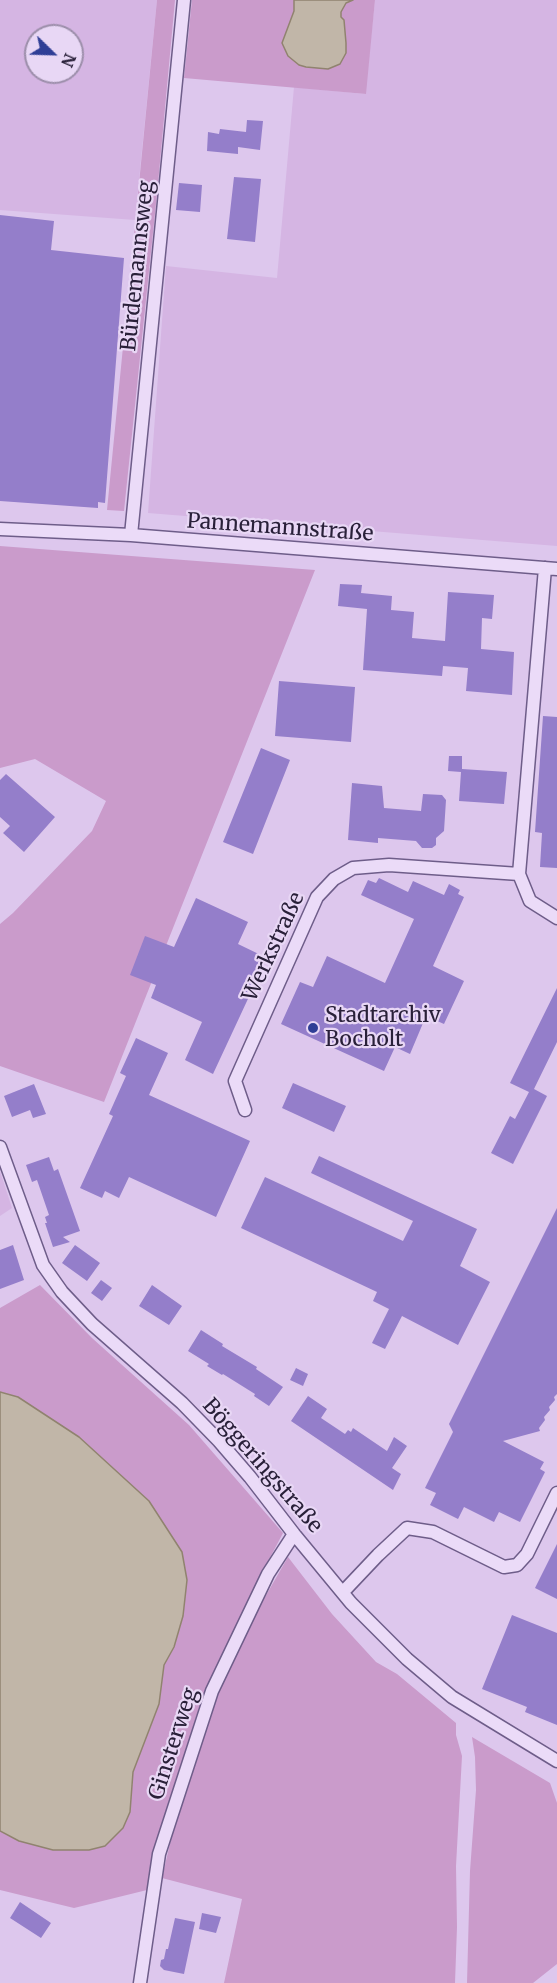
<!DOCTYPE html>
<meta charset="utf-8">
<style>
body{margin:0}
#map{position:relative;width:557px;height:1983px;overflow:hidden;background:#ddc7ed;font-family:Merriweather,serif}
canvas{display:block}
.north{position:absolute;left:24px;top:24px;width:60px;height:60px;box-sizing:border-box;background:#e8d7f5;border:2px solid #9c8eaa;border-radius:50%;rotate:113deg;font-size:16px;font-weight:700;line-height:24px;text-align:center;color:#292039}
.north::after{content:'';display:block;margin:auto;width:21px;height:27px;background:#2f3e96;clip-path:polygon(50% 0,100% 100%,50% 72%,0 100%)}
</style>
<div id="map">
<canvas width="557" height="1983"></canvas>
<div class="north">N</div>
</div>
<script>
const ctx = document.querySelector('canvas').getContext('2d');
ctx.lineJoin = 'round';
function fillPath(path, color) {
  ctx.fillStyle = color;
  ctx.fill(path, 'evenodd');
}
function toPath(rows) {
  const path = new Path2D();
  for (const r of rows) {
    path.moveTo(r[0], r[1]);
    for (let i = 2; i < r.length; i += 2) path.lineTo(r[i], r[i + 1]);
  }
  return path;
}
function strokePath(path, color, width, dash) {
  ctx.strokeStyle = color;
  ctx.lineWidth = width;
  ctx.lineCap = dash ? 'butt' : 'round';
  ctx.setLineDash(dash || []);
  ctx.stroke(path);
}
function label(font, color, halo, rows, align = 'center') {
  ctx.font = font + ' Merriweather,serif';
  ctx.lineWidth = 4.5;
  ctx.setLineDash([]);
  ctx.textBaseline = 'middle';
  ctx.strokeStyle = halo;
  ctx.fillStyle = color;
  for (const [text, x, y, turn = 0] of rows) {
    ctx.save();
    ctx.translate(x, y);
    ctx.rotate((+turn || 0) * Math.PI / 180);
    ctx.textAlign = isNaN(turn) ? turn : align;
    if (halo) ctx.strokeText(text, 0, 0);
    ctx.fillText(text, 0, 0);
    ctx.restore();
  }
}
fillPath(toPath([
 [0,0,157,0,135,220,0,210],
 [36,36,72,36,72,72,36,72],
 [375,0,557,0,557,546,148,513,166,266,277,278,294,87,365,94],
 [0,1171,12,1208,0,1216]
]), '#d5b5e3');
fillPath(toPath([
 [157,0,175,0,157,194,124,511,107,510],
 [192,0,375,0,366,94,184,78],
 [0,546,315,570,104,1102,0,1066,0,924,13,913,92,831,106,801,35,759,0,768],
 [40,1285,92,1338,189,1425,283,1533,264,1569,203,1695,155,1849,147,1890,74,1908,0,1890,0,1831,19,1841,53,1850,89,1850,105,1846,130,1812,133,1772,159,1704,164,1665,174,1647,183,1616,187,1579,182,1552,149,1501,79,1437,18,1397,0,1392,0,1308],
 [288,1557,332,1614,376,1662,397,1674,456,1723,456,1735,462,1756,456,1866,457,1927,455,1983,224,1983,242,1899,162,1878,172,1835,209,1713,261,1604],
 [472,1737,550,1783,557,1803,557,1964,533,1983,467,1983,470,1871,476,1790,475,1757]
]), '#ca9bcb');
const water = toPath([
 [294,0,353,0,346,3,341,12,341,17,344,20,346,43,346,53,340,64,328,69,306,67,299,65,288,56,282,43,294,11,294,0],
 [0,1392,18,1397,79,1437,149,1501,182,1552,187,1580,183,1616,174,1647,164,1665,159,1704,133,1772,130,1812,123,1828,105,1846,89,1850,53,1850,19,1841,0,1831,0,1392]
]);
fillPath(water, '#c1b6a8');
strokePath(water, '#90836f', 1.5);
fillPath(toPath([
 [247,120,263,121,260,150,238,147,238,154,207,151,208,132,219,134,220,129,246,132],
 [234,177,261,179,255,242,227,239],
 [179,183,202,185,200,212,176,210],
 [0,215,54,221,51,250,124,258,105,503,98,502,98,508,0,501],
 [340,584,362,585,361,593,392,596,391,610,414,612,412,638,445,641,448,592,494,595,492,619,482,618,481,649,514,652,512,695,466,691,468,668,443,666,442,676,363,670,367,609,338,606],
 [279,681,355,687,351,742,275,736],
 [543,716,557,717,557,868,540,867,542,833,535,832],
 [261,748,290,760,253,854,223,842],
 [449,756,462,756,462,769,507,772,504,804,459,801,461,772,448,771],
 [6,774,55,817,24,852,3,833,10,826,0,817,0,780],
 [352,783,382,786,384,808,421,811,423,794,442,795,446,800,444,831,436,838,436,845,432,848,422,848,416,841,378,838,378,843,348,840],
 [379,878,408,892,413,881,444,895,449,884,460,890,458,894,464,897,433,966,464,981,444,1024,426,1016,410,1054,395,1047,384,1071,281,1024,300,982,313,987,327,956,385,983,414,919,361,895,368,880,376,883],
 [196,898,248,922,238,944,267,958,213,1074,185,1060,202,1022,151,998,156,985,130,975,145,936,174,947],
 [557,988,557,1042,534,1089,547,1096,513,1164,491,1153,510,1116,515,1119,529,1092,510,1083],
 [136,1038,168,1053,149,1095,250,1141,216,1217,129,1177,119,1198,105,1191,102,1198,80,1188,113,1116,109,1114,126,1076,120,1073],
 [293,1083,346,1106,334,1132,282,1108],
 [34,1084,46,1114,33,1118,30,1110,12,1117,4,1096],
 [319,1156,477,1229,460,1266,490,1282,458,1345,402,1316,385,1349,372,1343,389,1309,373,1301,377,1292,241,1228,265,1177,403,1241,413,1221,311,1173],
 [49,1157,54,1171,58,1169,80,1231,63,1237,70,1242,53,1247,45,1223,47,1223,45,1217,49,1215,37,1180,32,1182,26,1165],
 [557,1208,557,1394,554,1397,555,1400,549,1407,550,1410,544,1417,545,1420,539,1428,540,1431,503,1441,544,1462,540,1469,545,1472,520,1522,499,1512,494,1522,464,1507,458,1519,430,1505,436,1493,425,1488,453,1432,449,1424],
 [13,1245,24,1280,0,1289,0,1250],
 [75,1245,100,1263,87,1281,62,1263],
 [101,1280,112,1288,102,1301,91,1293],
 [152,1285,182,1306,169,1325,139,1306],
 [201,1330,223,1344,222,1346,257,1367,256,1369,283,1387,269,1406,254,1396,255,1394,223,1374,222,1375,207,1366,209,1364,188,1351],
 [296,1368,308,1374,303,1386,290,1380],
 [308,1396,327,1409,321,1418,345,1434,348,1430,351,1432,353,1428,387,1451,394,1437,407,1446,392,1468,401,1474,393,1490,291,1421],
 [557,1544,557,1599,535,1588],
 [512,1615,557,1633,557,1725,525,1712,527,1707,482,1689],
 [20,1902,51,1923,41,1938,10,1918],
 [202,1913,221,1917,216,1933,199,1929],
 [175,1918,195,1922,184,1974,164,1970,160,1966,161,1960,164,1959,166,1949,168,1949]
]), '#947eca');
const minor = toPath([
 [0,529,131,535,557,569],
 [131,535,184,0],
 [519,874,545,568],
 [245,1110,235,1081,317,897,334,879,353,868,389,865,519,874,530,901,557,918],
 [0,1147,43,1265,62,1292,92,1324,182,1403,219,1441,250,1477,294,1534,351,1603,407,1659,452,1697,557,1761],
 [343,1592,378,1555,407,1528,433,1532,504,1567,517,1565,527,1554,557,1493],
 [140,1983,159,1854,212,1691,268,1574,294,1534]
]);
strokePath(minor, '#6e5d89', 15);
strokePath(minor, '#ebdbf8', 12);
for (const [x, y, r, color] of [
 [313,1028,6,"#2f3e96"]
]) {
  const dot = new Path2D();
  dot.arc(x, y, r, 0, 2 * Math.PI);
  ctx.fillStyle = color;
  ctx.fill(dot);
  strokePath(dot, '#e8d7f5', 2);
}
label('21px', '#292039', '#e8d7f5', [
 ["Bürdemannsweg",138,266,-84],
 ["Pannemannstraße",280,528,4],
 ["Werkstraße",274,947,-65],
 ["Böggeringstraße",262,1466,49],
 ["Ginsterweg",174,1744,-72]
]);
label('21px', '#292039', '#e8d7f5', [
 ["Stadtarchiv",325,1016],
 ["Bocholt",325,1040]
], 'left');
</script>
